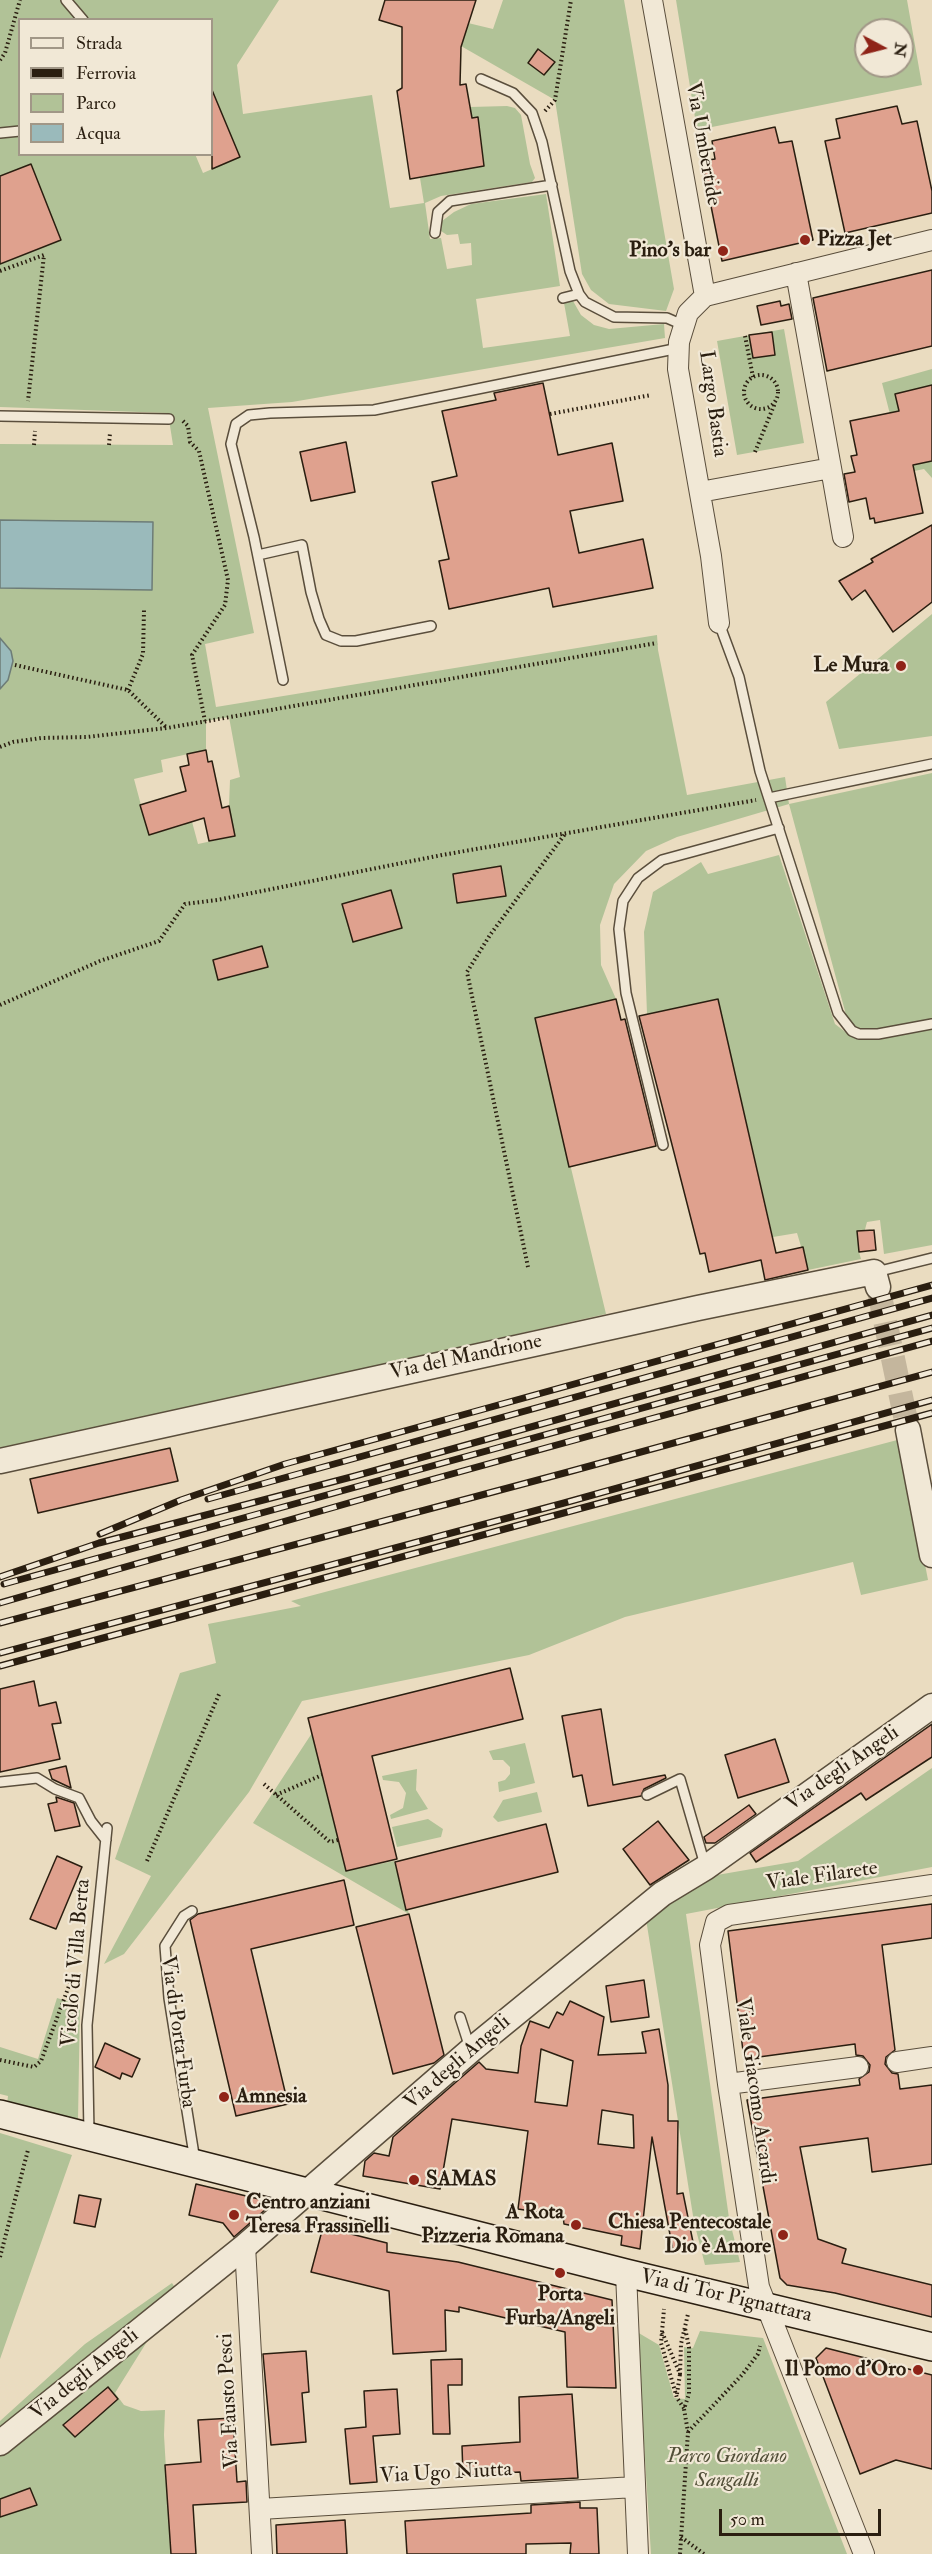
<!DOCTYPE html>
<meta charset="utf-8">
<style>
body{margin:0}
#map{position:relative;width:932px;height:2554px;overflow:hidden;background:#eadcc0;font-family:"IM FELL Double Pica",serif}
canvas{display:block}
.legend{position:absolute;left:18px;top:18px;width:195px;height:138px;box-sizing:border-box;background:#f1e8d6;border:2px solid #a19787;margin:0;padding:8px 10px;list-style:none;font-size:18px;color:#2a1e10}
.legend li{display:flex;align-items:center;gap:12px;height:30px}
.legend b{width:30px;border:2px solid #a19787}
.north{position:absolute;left:854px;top:18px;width:60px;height:60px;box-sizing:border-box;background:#f1e8d6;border:2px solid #a19787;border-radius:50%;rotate:97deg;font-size:16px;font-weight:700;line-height:24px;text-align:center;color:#2a1e10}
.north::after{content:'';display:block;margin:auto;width:21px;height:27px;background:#8f2418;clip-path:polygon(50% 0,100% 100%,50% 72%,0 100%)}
.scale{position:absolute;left:719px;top:2509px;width:162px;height:27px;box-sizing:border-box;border:3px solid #2a1e10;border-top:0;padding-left:8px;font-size:18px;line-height:21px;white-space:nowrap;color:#2a1e10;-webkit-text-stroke:4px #f1e8d6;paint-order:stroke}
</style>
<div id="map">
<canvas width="932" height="2554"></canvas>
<ul class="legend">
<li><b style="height:8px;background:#f1e8d6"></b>Strada</li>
<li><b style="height:8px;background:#2a1e10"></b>Ferrovia</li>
<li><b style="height:16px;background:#b1c297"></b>Parco</li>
<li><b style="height:16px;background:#9ababb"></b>Acqua</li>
</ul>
<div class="north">N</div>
<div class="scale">50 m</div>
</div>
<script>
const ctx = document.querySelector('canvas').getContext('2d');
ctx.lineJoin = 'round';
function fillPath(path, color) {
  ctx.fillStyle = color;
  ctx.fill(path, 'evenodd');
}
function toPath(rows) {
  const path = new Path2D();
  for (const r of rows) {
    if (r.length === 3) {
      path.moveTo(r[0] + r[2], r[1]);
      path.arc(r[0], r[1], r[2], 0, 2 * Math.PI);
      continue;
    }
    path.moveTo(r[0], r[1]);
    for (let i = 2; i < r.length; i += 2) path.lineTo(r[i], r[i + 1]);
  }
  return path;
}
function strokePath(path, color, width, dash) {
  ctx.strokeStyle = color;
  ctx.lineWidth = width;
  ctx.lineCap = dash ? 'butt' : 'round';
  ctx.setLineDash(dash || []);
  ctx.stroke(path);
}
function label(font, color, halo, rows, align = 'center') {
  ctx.font = font + ' "IM FELL Double Pica",serif';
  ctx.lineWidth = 4.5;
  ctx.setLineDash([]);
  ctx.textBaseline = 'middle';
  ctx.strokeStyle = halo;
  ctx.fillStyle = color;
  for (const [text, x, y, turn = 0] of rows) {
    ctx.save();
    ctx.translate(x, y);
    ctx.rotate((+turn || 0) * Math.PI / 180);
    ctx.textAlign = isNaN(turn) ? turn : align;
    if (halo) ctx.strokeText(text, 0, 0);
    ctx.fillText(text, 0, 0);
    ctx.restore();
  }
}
fillPath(toPath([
 [0,0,279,0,237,65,243,114,372,95,390,208,424,203,420,178,484,166,478,117,472,118,470,107,507,106,515,108,521,115,530,164,535,178,532,182,441,196,425,203,430,239,441,238,447,269,472,265,471,243,460,244,458,234,447,235,441,231,442,221,454,212,471,204,546,194,560,286,476,299,483,348,570,336,564,303,573,301,581,315,594,325,609,329,664,324,665,338,292,402,208,408,254,633,205,644,216,707,657,635,658,650,687,795,785,777,789,804,932,773,932,1245,884,1254,880,1220,867,1222,859,1252,861,1259,808,1270,797,1233,773,1237,718,999,647,1014,644,932,653,892,701,862,708,874,779,855,835,1024,852,1037,789,804,677,837,646,851,614,884,600,925,601,965,616,999,535,1018,606,1314,0,1451,0,444,173,445,168,413,0,407,0,264,61,240,31,164,0,176],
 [20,20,212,20,212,93,240,157,203,173,195,154,20,154],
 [229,717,240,777,230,780,229,806,235,836,198,844,191,818,184,825,149,835,134,779,163,772,161,760,206,750,206,721],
 [501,866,506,896,457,903,453,874],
 [391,890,402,928,353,942,343,904],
 [262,947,267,967,218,980,213,960],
 [503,0,624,0,674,289,666,311,609,304,591,290,582,274,555,100,461,46,468,23,493,29],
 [676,0,907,0,922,85,697,130],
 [866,30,902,30,902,66,866,66],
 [784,329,804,443,737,455,717,341],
 [932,369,932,478,924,469,905,473,882,383],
 [932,614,932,736,839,749,826,702],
 [901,1439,928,1580,861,1595,853,1562,625,1617,529,1655,302,1701,249,1792,124,1954,104,1964,151,1876,115,1859,180,1673,216,1663,208,1624,301,1606,291,1601],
 [312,1733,346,1871,394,1861,409,1914,253,1823],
 [525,1743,535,1783,499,1792,498,1782,505,1780,510,1774,510,1767,503,1760,493,1760,489,1751],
 [932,1768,932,1867,686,1914,729,2218,740,2262,705,2265,694,2222,646,1919,717,1875,798,1861],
 [417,1769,416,1790,428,1809,391,1819,390,1815,403,1808,406,1793,399,1782,383,1780,382,1776],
 [537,1792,542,1812,498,1822,493,1817,503,1800],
 [428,1819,443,1829,441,1837,397,1847,392,1827],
 [57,1998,80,2005,78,2120,7,2105,8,2096,0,2094,0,2047,38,2059],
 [0,2133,72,2155,0,2359],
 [172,2283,187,2306,148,2340,115,2393,124,2405,141,2411,165,2410,164,2435,171,2554,0,2554,0,2421,85,2344],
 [700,2331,763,2338,847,2554,651,2554,637,2332,659,2345,674,2398,685,2399,684,2347,693,2348]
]), '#b1c297');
const water = toPath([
 [0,520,153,522,152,590,0,588,0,520],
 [0,638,11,651,13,661,8,680,0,689,0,638]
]);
fillPath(water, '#9ababb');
strokePath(water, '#6d7c77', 1.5);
const building = toPath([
 [385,0,476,0,461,47,460,85,466,84,472,118,478,117,484,166,410,179,397,91,402,88,402,27,379,20,385,0],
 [538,49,555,62,544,75,528,63,538,49],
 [212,90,240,157,212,169,212,90],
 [897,106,902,124,917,121,932,191,932,213,845,233,825,141,840,138,836,119,897,106],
 [775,127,779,143,792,141,813,240,722,261,702,161,715,159,712,141,775,127],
 [31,164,61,240,0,264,0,176,31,164],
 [932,270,932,346,827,371,813,298,932,270],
 [780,301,781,306,789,304,792,319,761,325,757,306,780,301],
 [772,332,775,355,753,358,749,335,772,332],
 [543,383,558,455,612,443,623,501,570,511,579,553,643,539,653,588,553,607,549,588,449,609,439,561,449,559,432,482,457,476,442,411,496,400,494,393,543,383],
 [932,385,932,461,913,465,923,513,875,523,874,518,870,519,866,498,849,502,844,474,855,472,851,456,857,455,850,421,899,411,895,394,932,385],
 [346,442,355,492,311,501,300,452,346,442],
 [932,525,932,602,893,632,865,590,852,600,839,581,873,562,871,559,932,525],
 [206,750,208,762,212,761,222,808,229,806,235,836,209,841,204,818,149,835,140,805,186,791,180,767,189,765,187,754,206,750],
 [501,866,506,896,457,903,453,874,501,866],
 [391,890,402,928,353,942,342,904,391,890],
 [262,946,268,967,218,980,213,960,262,946],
 [616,999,621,1020,625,1019,656,1146,569,1167,535,1018,616,999],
 [718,999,776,1253,803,1247,808,1270,765,1280,761,1260,709,1272,705,1253,700,1254,639,1016,718,999],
 [874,1230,876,1250,859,1252,857,1231,874,1230],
 [170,1448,178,1481,38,1513,30,1479,170,1448],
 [510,1668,523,1719,372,1756,397,1859,346,1871,308,1718,510,1668],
 [34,1681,39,1706,56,1702,61,1723,52,1724,60,1759,0,1772,0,1689,34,1681],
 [601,1709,613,1785,665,1775,666,1778,644,1789,641,1796,588,1806,582,1775,573,1777,562,1716,601,1709],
 [932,1724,932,1757,866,1800,861,1793,756,1862,750,1853,932,1724],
 [775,1739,789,1782,738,1798,725,1755,775,1739],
 [66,1766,71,1788,52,1779,49,1770,66,1766],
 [56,1797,74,1803,80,1826,55,1831,48,1804,57,1802,56,1797],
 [749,1805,756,1814,715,1843,706,1843,704,1837,749,1805],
 [658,1821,689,1860,650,1885,623,1849,658,1821],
 [546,1824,558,1872,406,1910,395,1862,546,1824],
 [57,1856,82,1867,56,1929,30,1919,57,1856],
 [344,1880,354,1925,251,1949,288,2104,236,2116,190,1920,198,1914,344,1880],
 [932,1904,932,1938,882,1945,895,2050,886,2057,885,2064,892,2073,898,2074,900,2089,932,2085,932,2164,872,2172,868,2138,800,2147,818,2239,846,2249,842,2263,932,2285,932,2317,835,2293,787,2285,780,2278,747,2100,860,2085,859,2079,869,2072,870,2065,863,2056,856,2055,855,2044,744,2059,728,1931,932,1904],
 [409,1914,444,2055,434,2063,393,2074,356,1927,409,1914],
 [644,1980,649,2017,611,2022,606,1986,644,1980],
 [570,2001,604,2017,598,2055,646,2053,642,2032,659,2029,668,2085,668,2121,678,2121,677,2194,683,2193,694,2247,673,2251,652,2137,640,2249,621,2245,622,2236,564,2224,563,2216,518,2209,528,2131,452,2119,440,2189,363,2176,365,2161,374,2153,389,2156,393,2137,479,2062,486,2069,518,2073,521,2046,530,2021,549,2028,557,2012,563,2015,570,2001],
 [541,2049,573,2061,567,2106,535,2102,541,2049],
 [602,2110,633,2115,634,2148,598,2144,602,2110],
 [105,2043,140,2059,132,2077,122,2073,120,2079,95,2067,105,2043],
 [196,2184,263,2200,266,2209,234,2237,223,2223,189,2215,196,2184],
 [79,2195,101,2199,95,2227,74,2223,79,2195],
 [323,2227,387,2243,387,2252,458,2262,612,2300,616,2388,567,2387,565,2332,459,2307,459,2312,445,2310,446,2351,393,2354,389,2291,311,2272,323,2227],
 [826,2348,932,2375,932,2469,896,2460,860,2474,816,2358,826,2348],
 [306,2351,309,2392,302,2393,306,2442,271,2445,263,2354,306,2351],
 [462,2359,462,2385,448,2385,450,2434,433,2434,431,2360,462,2359],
 [108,2387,118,2399,75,2437,63,2425,108,2387],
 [397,2389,400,2434,373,2436,377,2482,350,2484,345,2429,366,2427,364,2391,397,2389],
 [572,2394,578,2478,521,2481,520,2472,463,2475,462,2446,520,2442,519,2397,572,2394],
 [233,2418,237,2482,246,2481,247,2502,193,2505,196,2554,171,2554,165,2465,201,2462,198,2420,233,2418],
 [30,2488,37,2505,0,2517,0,2499,30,2488],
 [580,2502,580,2508,597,2508,599,2554,570,2554,571,2543,526,2544,526,2554,407,2554,405,2521,531,2513,531,2505,580,2502],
 [345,2520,347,2554,277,2554,276,2525,345,2520]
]);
fillPath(building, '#dfa18e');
strokePath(building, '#2a1e10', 1.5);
strokePath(toPath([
 [878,1287,908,1430]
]), '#c4b69d', 24, [24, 12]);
const service = toPath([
 [66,0,83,20],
 [481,79,513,93,532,113,542,142,570,271,579,294,585,302,614,317,667,318,683,325],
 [0,133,20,131],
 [435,233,438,212,450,201,552,185],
 [563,298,579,294],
 [0,416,169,419],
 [258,555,302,545,311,592,319,619,326,635,341,641,356,641,431,626],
 [719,623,739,677,760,771,838,1013,852,1031,859,1034,878,1034,932,1024],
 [283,680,254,537,231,444,236,424,249,415,270,413,374,410,679,348],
 [769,798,932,764],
 [663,1145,626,993,619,929,623,901,638,878,662,860,779,828],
 [876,1272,932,1258],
 [0,1782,37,1778,55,1789,79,1798,91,1821,106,1840],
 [647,1795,680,1779,705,1865],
 [192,1911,184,1916,165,1946,169,1998,195,2161],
 [460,2017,470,2048],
 [89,2133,87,2025,107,1828]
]);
const minor = toPath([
 [652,0,705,296],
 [831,468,843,537],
 [700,492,831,468,796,273],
 [719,623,711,556,678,369,679,342,688,313,705,296,932,240],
 [897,2062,932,2057],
 [728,2084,858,2067],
 [245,2246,262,2554],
 [626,2273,638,2554],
 [260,2509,635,2487],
 [864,2554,759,2287,728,2084,710,1945,716,1922,729,1915,932,1885]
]);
const tertiary = toPath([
 [908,1430,932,1555],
 [0,1461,698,1308,874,1272,878,1287],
 [0,2443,245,2246,471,2050,662,1894,705,1868,932,1706]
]);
const secondary = toPath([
 [0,2114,626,2273,932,2347]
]);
strokePath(service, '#5a4e3c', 12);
strokePath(minor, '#5a4e3c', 22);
strokePath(tertiary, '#5a4e3c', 27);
strokePath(secondary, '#2a1e10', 30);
strokePath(toPath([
 [0,60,5,53,20,0],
 [545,111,555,100,571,0],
 [0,271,44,255,28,401],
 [745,336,753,377],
 [761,392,17],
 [550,414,651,395],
 [183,421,188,426,190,442,199,451,228,580,225,605,192,655,205,721],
 [34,445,35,431],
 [109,445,110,433],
 [755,452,775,403],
 [15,665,128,690,167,728],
 [128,690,143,654,144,610],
 [0,747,13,742,41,738,87,737,167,728,657,643],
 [0,1005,100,961,159,941,185,904,217,900,442,855,756,800],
 [528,1267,467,972,490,935,565,834],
 [264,1784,330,1842,338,1840],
 [276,1795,322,1775],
 [147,1861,220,1692],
 [0,2060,34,2067,41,2061,73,1975],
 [0,2257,28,2150],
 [662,2332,664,2309],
 [677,2394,680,2374],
 [684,2408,677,2398,661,2343,662,2332,680,2374,681,2344,688,2314],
 [688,2432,742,2375,758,2354,760,2346],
 [681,2537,704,2554],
 [680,2554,688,2432,684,2409,689,2394,689,2347,685,2328]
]), '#2a1e10', 4, [1.5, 3]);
strokePath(service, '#f1e8d6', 9);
strokePath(minor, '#f1e8d6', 20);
strokePath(tertiary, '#f1e8d6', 24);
strokePath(secondary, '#f1e8d6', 27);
const rail = toPath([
 [208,1499,932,1298],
 [100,1534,181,1500,285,1464,932,1285],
 [0,1577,99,1543,355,1476,932,1315],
 [4,1584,932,1328],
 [0,1603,394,1490,932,1341],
 [0,1623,568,1472,932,1372],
 [0,1653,564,1503,932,1400],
 [0,1666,932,1413]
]);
strokePath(rail, '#2a1e10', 7);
strokePath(rail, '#f1e8d6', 4.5, [14]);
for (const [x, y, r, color] of [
 [805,240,6,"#8f2418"],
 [723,251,6,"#8f2418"],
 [901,666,6,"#8f2418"],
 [224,2097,6,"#8f2418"],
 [414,2180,6,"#8f2418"],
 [234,2215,6,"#8f2418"],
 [576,2225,6,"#8f2418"],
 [783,2235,6,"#8f2418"],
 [560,2273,6,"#8f2418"],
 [918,2370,6,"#8f2418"]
]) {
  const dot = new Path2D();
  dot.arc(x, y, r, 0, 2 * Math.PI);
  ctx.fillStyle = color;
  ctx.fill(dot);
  strokePath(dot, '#f1e8d6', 2);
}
label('21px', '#2a1e10', '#f1e8d6', [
 ["Via Umbertide",702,144,80],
 ["Largo Bastia",712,404,82],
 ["Via del Mandrione",466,1358,-12],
 ["Via degli Angeli",843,1769,-35],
 ["Viale Filarete",822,1877,-8],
 ["Vicolo di Villa Berta",77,1963,-85],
 ["Via di Porta Furba",177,2032,82],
 ["Via degli Angeli",458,2063,-41],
 ["Viale Giacomo Aicardi",754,2091,82],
 ["Via di Tor Pignattara",726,2297,13],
 ["Via degli Angeli",85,2375,-39],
 ["Via Fausto Pesci",230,2401,-93],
 ["Via Ugo Niutta",446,2474,-3]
]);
label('bold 21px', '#2a1e10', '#f1e8d6', [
 ["Pizza Jet",817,240,"left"],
 ["Pino's bar",711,251],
 ["Le Mura",889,666],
 ["Amnesia",236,2097,"left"],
 ["SAMAS",426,2180,"left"],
 ["Centro anziani",246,2203,"left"],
 ["Teresa Frassinelli",246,2227,"left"],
 ["A Rota",564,2213],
 ["Pizzeria Romana",564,2237],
 ["Chiesa Pentecostale",771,2223],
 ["Dio è Amore",771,2247],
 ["Porta",560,2295,"center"],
 ["Furba/Angeli",560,2319,"center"],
 ["Il Pomo d'Oro",906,2370]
], 'right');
label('italic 21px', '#524f38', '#f1e8d6', [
 ["Parco Giordano",727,2457],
 ["Sangalli",727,2481]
]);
</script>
